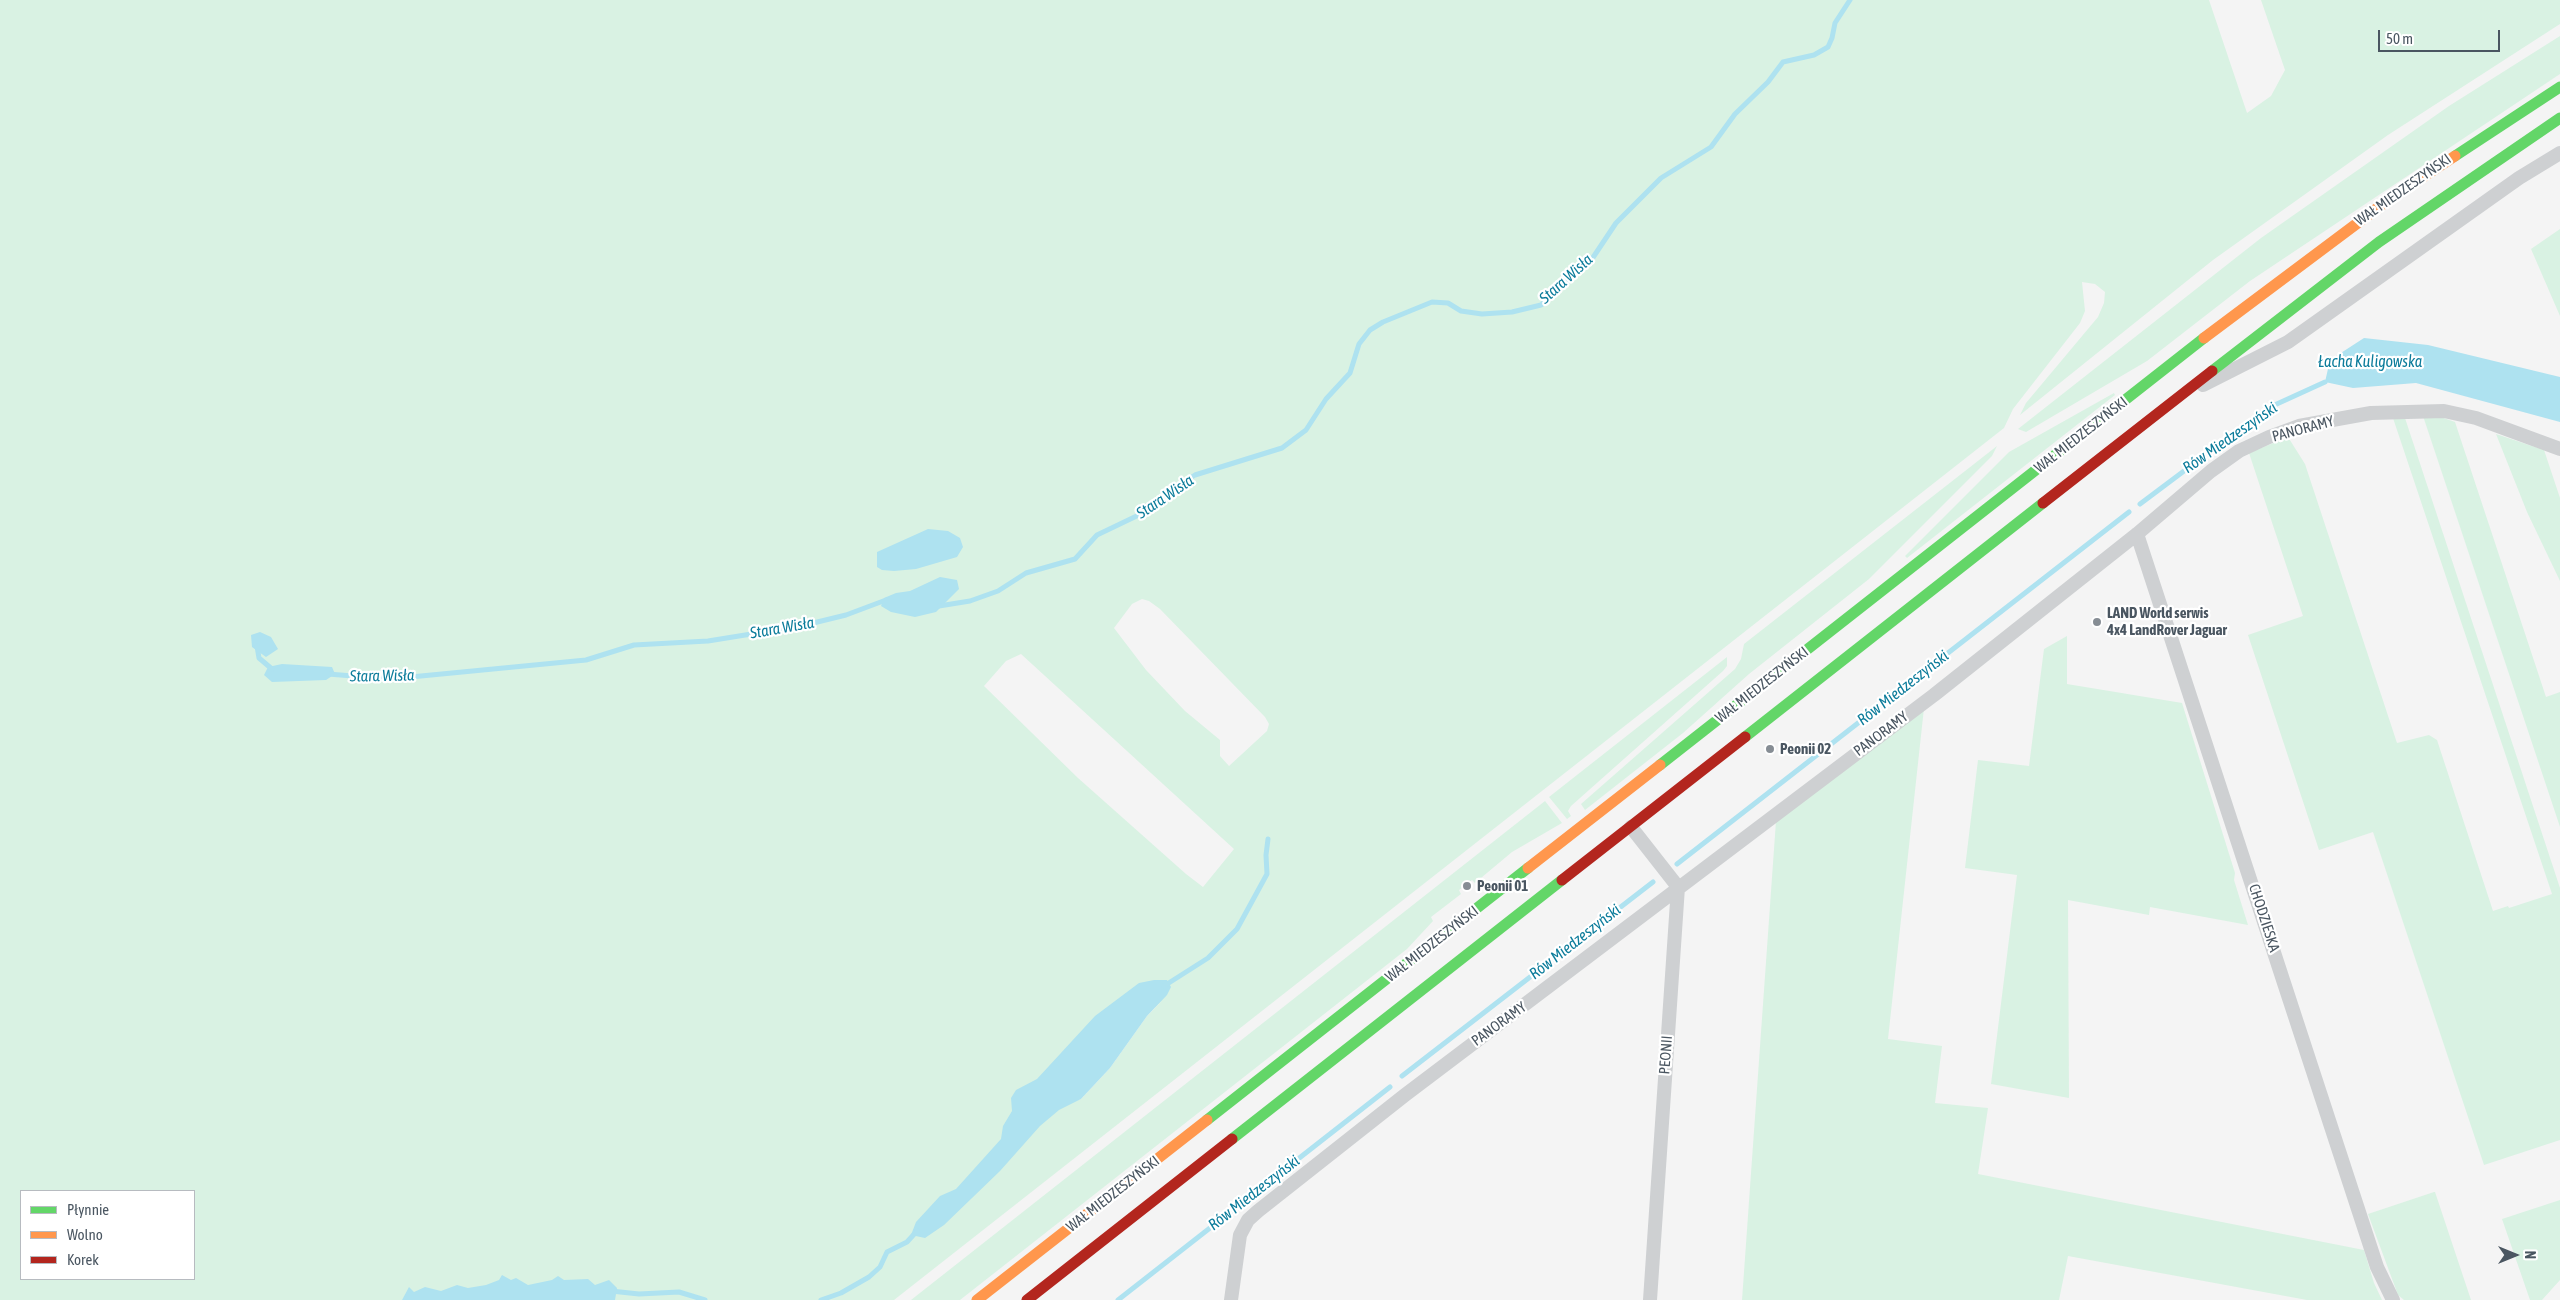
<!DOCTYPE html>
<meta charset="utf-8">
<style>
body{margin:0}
#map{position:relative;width:2560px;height:1300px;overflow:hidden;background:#f4f4f4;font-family:"Asap Condensed",sans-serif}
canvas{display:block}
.legend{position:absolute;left:20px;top:1190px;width:175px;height:90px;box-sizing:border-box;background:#fff;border:1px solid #b7bbc0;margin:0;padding:6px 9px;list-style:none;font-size:15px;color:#4a5661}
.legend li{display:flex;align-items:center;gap:10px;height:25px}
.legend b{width:25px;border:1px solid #b7bbc0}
.north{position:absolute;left:2490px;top:1230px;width:50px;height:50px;-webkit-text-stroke:4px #fff;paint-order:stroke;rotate:90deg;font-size:14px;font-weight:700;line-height:20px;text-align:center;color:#4a5661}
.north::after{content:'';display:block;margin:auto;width:18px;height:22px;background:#4a5661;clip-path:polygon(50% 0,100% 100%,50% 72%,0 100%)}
.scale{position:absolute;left:2378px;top:30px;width:122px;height:22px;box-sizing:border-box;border:2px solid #4a5661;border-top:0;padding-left:6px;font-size:15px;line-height:18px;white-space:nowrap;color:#4a5661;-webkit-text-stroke:4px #fff;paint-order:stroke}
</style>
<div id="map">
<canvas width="2560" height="1300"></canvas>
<ul class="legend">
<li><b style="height:6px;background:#63d668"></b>Płynnie</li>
<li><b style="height:6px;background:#ff974d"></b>Wolno</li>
<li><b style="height:6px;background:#b3261e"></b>Korek</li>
</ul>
<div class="north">N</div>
<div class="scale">50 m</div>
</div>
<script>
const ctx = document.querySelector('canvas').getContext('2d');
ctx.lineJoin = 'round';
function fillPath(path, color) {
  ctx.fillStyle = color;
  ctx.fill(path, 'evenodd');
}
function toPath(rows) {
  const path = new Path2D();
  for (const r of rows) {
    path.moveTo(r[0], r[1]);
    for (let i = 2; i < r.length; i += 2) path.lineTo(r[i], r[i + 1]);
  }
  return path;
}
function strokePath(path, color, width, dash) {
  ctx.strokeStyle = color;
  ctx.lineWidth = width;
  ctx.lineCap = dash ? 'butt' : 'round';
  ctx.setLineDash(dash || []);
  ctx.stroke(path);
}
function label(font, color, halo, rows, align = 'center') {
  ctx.font = font + ' "Asap Condensed",sans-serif';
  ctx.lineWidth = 4.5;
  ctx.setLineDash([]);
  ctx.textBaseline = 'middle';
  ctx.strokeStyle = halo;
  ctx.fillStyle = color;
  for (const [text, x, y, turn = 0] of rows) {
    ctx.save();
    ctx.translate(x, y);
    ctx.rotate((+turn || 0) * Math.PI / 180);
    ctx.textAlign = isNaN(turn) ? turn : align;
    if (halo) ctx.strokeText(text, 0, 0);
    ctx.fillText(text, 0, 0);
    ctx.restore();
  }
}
fillPath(toPath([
 [0,0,2209,0,2247,113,2271,96,2285,70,2261,0,2560,0,2560,24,2388,135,2213,260,2020,415,2026,403,2098,317,2104,303,2105,292,2095,284,2082,282,2085,311,2080,323,2013,409,2004,428,894,1300,587,1300,549,1287,422,1300,0,1300],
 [1142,599,1149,601,1160,609,1265,717,1269,724,1267,731,1229,766,1220,756,1220,740,1185,711,1146,670,1114,628,1132,604],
 [1021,654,1234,849,1203,887,1186,874,1078,778,984,686,1006,661],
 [1162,1001,1147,1016,1110,1068,1081,1099,1047,1110],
 [21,1191,194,1191,194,1279,21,1279],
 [2560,36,2560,74,2250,281,2147,361,2026,432,2018,429,2261,238,2449,106],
 [2560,229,2560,316,2531,249],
 [2114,393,2115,395,1907,558,1905,556,2009,452],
 [2392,415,2404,415,2560,888,2560,1140,2484,1165,2373,832,2319,850,2248,635,2303,616,2249,453,2288,437,2305,464,2397,743,2429,735,2437,740,2493,911,2508,906,2509,908,2552,894],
 [2423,416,2438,416,2455,422,2546,697,2560,692,2560,827],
 [2496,434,2544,450,2560,498,2560,581,2527,512],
 [1997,446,1992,456,1869,579,1749,674,1683,733,1585,810,1581,804,1735,669,1741,659,1744,644],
 [2067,636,2067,684,2182,703,2235,873,2234,880,2248,925,2150,907,2149,915,2068,900,2069,1098,1991,1084,2017,875,1965,868,1978,760,2029,766,2044,649],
 [1727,657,1727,666,1723,671,1571,806,1568,811,1571,816,1567,819,1549,797],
 [1924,708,1888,1039,1942,1046,1935,1103,1988,1108,1978,1174,2364,1250,2374,1283,2382,1300,2307,1300,2068,1256,2059,1300,1742,1300,1776,821],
 [1545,801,1562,823,1512,852,1475,883,1472,880,1459,890,1461,894,1431,917,1433,921,1407,949,960,1300,911,1300],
 [2434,1192,2435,1192,2471,1300,2404,1300,2398,1295,2368,1214],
 [2560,1200,2560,1280,2542,1300,2530,1300,2502,1219]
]), '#d9f2e3');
fillPath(toPath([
 [2364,338,2428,345,2560,377,2560,422,2416,383,2353,388,2325,382,2330,360],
 [928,529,948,531,960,538,963,547,957,557,916,569,894,571,882,570,877,567,877,552],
 [940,577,957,580,959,589,936,612,915,617,891,612,881,606,884,598,896,593,910,591],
 [260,632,271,637,278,649,266,657,252,647,251,635],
 [282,664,332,667,335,674,326,680,272,682,264,675,268,667],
 [1154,980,1167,980,1171,987,1167,995,1147,1016,1110,1068,1081,1099,1059,1110,1040,1126,1000,1171,944,1225,925,1238,911,1235,916,1222,940,1196,956,1189,1001,1139,1003,1126,1012,1111,1011,1098,1016,1090,1037,1079,1095,1016,1139,983],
 [502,1275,511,1280,516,1278,528,1285,552,1280,558,1276,564,1280,588,1279,595,1285,609,1280,617,1288,615,1300,402,1300,409,1287,414,1292,425,1287,441,1291,457,1285,468,1288,486,1285,499,1280]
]), '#aee2f0');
strokePath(toPath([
 [2140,504,2268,408,2325,382],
 [939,606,970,601,998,591,1026,573,1075,559,1097,535,1145,512,1171,490,1195,475,1282,448,1306,430,1326,399,1350,373,1359,344,1370,330,1383,322,1432,302,1448,303,1461,311,1482,314,1512,312,1541,305,1590,262,1616,223,1661,178,1711,147,1735,114,1768,82,1783,62,1814,55,1828,47,1832,38,1835,23,1850,0],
 [257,646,259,658,272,669],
 [328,674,390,679,586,660,634,645,708,641,801,626,846,615,886,600],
 [1677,864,2129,512],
 [1164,986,1208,958,1237,929,1267,874,1266,855,1268,839],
 [1402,1076,1653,882],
 [611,1291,639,1294,679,1292,705,1300],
 [821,1300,841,1293,869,1277,880,1267,887,1252,907,1242,917,1231],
 [1118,1300,1390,1087]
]), '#aee2f0', 5);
strokePath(toPath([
 [2203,385,2288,342,2519,178,2560,153],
 [2137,534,2377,1267,2393,1300],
 [1631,827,1678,887,1650,1300],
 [1231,1300,1240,1235,1248,1220,1258,1211,1405,1095,1934,695,2137,534,2211,471,2239,451,2269,437,2299,426,2371,413,2444,411,2476,418,2560,449]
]), '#ced0d2', 14);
strokePath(toPath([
 [2455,156,2560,87],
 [2212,371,2379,242,2560,118],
 [1745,737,2043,503],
 [1660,765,2204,338],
 [1207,1120,1528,868],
 [1232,1139,1562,880]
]), '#63d668', 11);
strokePath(toPath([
 [2204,338,2387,201,2455,156],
 [1528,868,1660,765],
 [977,1300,1207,1120]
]), '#ff974d', 11);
strokePath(toPath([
 [2043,503,2212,371],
 [1562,880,1745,737],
 [1027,1300,1232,1139]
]), '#b3261e', 11);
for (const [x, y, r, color] of [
 [2097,622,5,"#868d94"],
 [1770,749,5,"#868d94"],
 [1467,886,5,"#868d94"]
]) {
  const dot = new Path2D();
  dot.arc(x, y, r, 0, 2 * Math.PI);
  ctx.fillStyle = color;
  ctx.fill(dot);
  strokePath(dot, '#fff', 2);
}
label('15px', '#4a5661', '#fff', [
 ["WAŁ MIEDZESZYŃSKI",2403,190,-35],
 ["PANORAMY",2303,429,-15],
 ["WAŁ MIEDZESZYŃSKI",2081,435,-38],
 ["WAŁ MIEDZESZYŃSKI",1762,685,-38],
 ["PANORAMY",1881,734,-37],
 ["CHODZIESKA",2264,918,72],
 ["WAŁ MIEDZESZYŃSKI",1432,944,-38],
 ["PANORAMY",1499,1024,-36],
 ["PEONII",1666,1055,-86],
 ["WAŁ MIEDZESZYŃSKI",1113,1194,-38]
]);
label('bold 15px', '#4a5661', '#fff', [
 ["LAND World serwis",2107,613],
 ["4x4 LandRover Jaguar",2107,630],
 ["Peonii 02",1780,749],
 ["Peonii 01",1477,886]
], 'left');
label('italic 16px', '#0c7c9b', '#fff', [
 ["Stara Wisła",1566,279,-42],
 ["Łacha Kuligowska",2370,362],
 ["Rów Miedzeszyński",2230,438,-35],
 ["Stara Wisła",1165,497,-34],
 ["Stara Wisła",782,628,-10],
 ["Stara Wisła",382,676,-1],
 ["Rów Miedzeszyński",1903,688,-38],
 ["Rów Miedzeszyński",1575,942,-38],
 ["Rów Miedzeszyński",1254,1193,-38]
]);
</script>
